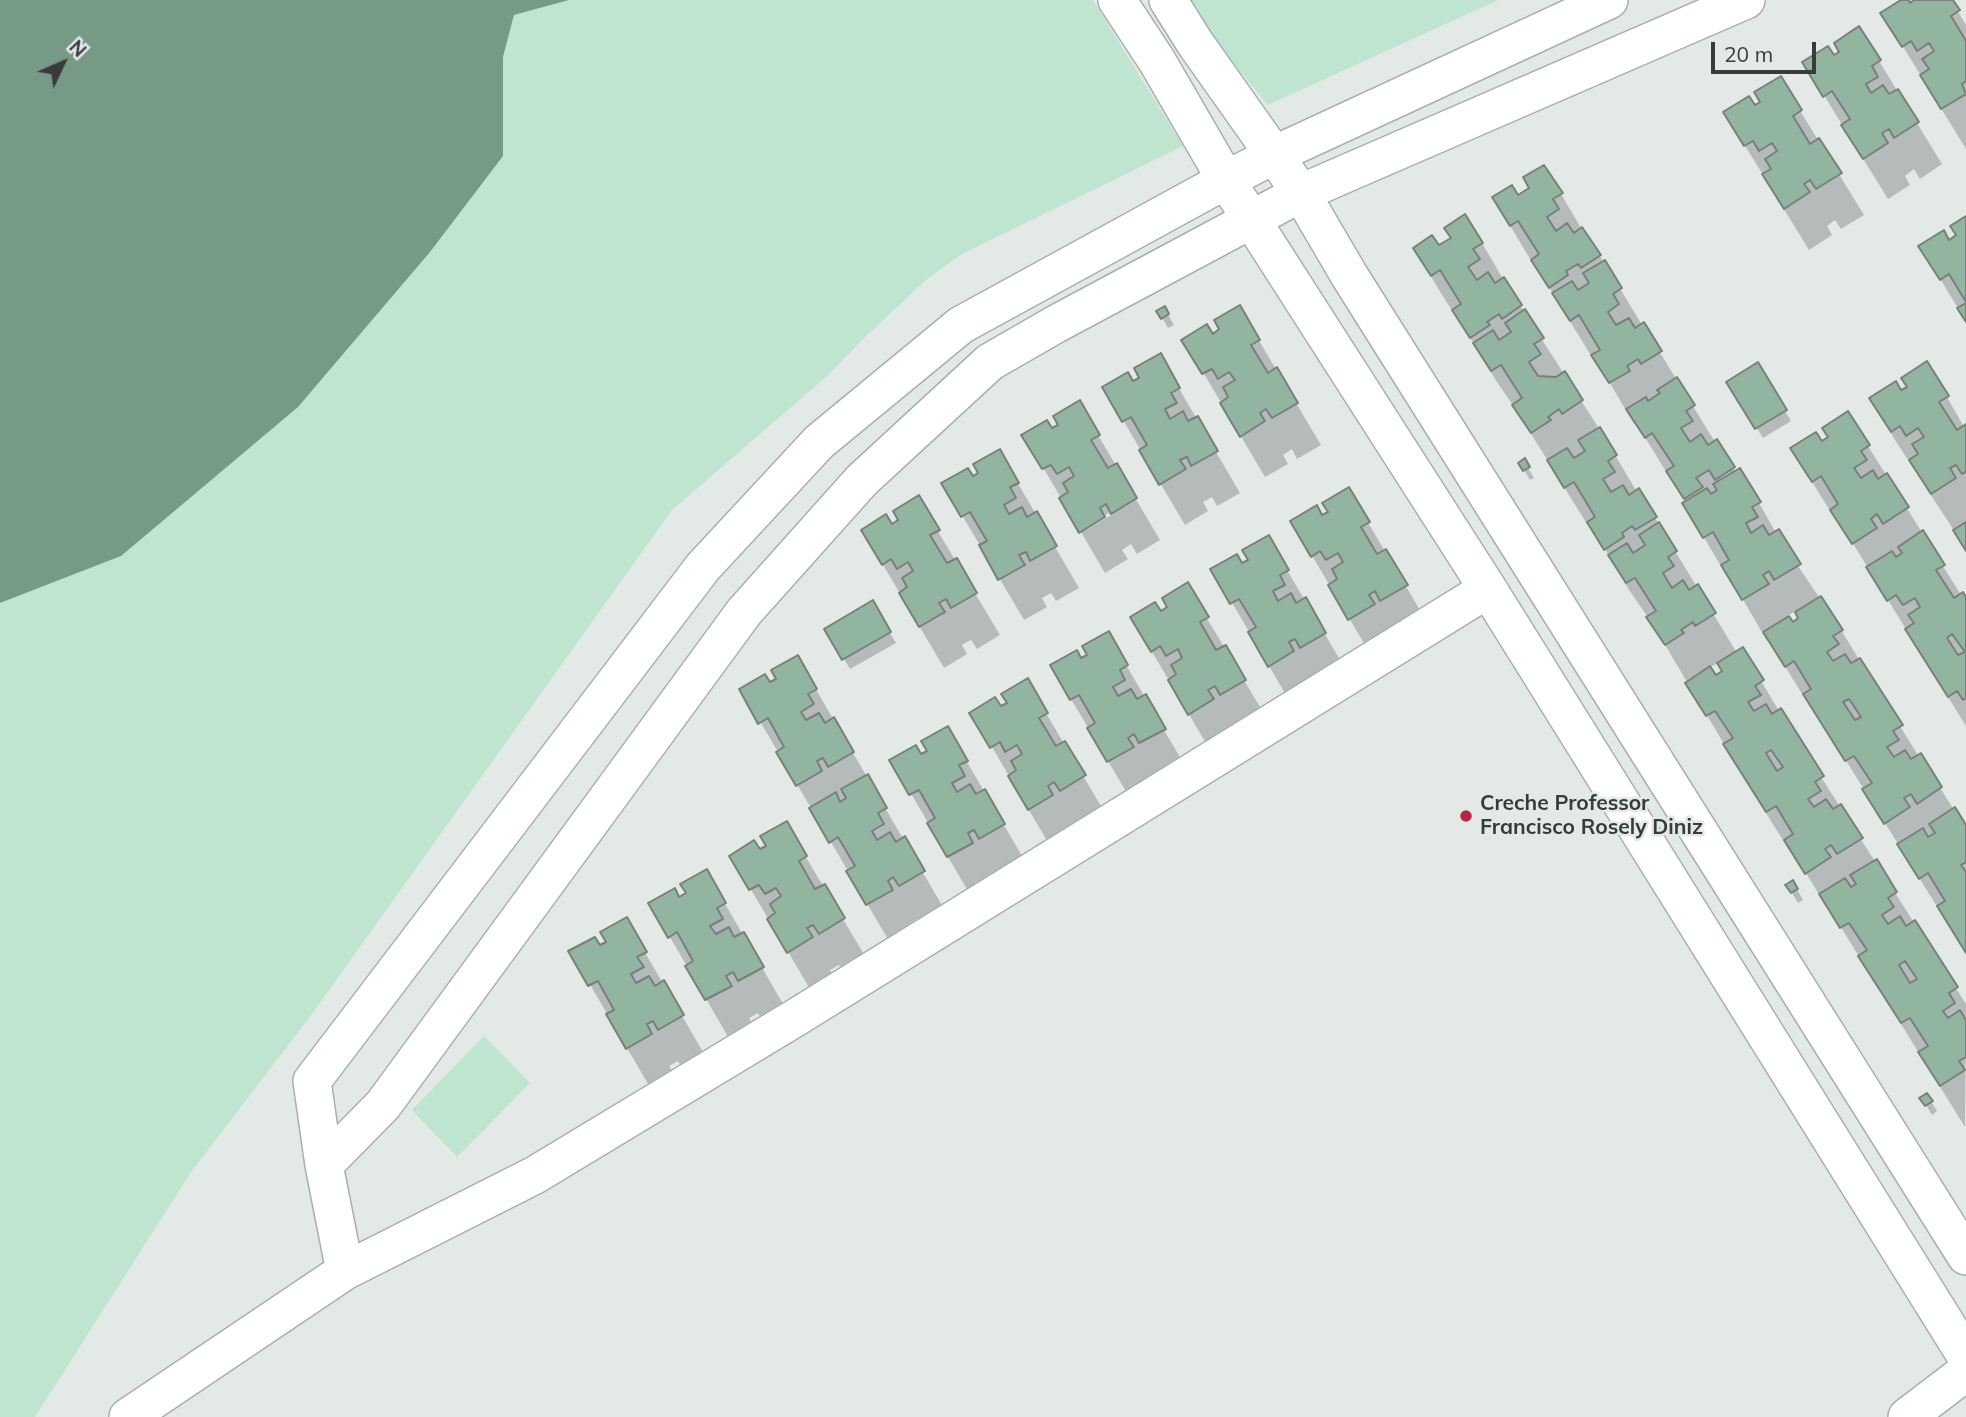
<!DOCTYPE html>
<style>
body{margin:0}
#map{position:relative;width:1966px;height:1417px;overflow:hidden;background:#e3eae6;font-family:Mulish,sans-serif}
canvas{display:block}
.north{position:absolute;left:28px;top:28px;width:70px;height:70px;-webkit-text-stroke:5px #e3eae6;paint-order:stroke;rotate:46deg;font-size:19px;font-weight:700;line-height:28px;text-align:center;color:#393b3a}
.north::after{content:'';display:block;margin:auto;width:24px;height:32px;background:#393b3a;clip-path:polygon(50% 0,100% 100%,50% 72%,0 100%)}
.scale{position:absolute;left:1711px;top:42px;width:105px;height:32px;box-sizing:border-box;border:4px solid #393b3a;border-top:0;padding-left:9px;font-size:21px;line-height:24px;white-space:nowrap;color:#393b3a;-webkit-text-stroke:5px #e3eae6;paint-order:stroke}
</style>
<div id="map">
<canvas width="1966" height="1417"></canvas>
<div class="north">N</div>
<div class="scale">20 m</div>
</div>
<script>
const ctx = document.querySelector('canvas').getContext('2d');
ctx.lineJoin = 'round';
function fillPath(path, color) {
  ctx.fillStyle = color;
  ctx.fill(path, 'evenodd');
}
function toPath(rows) {
  const path = new Path2D();
  for (const r of rows) {
    path.moveTo(r[0], r[1]);
    for (let i = 2; i < r.length; i += 2) path.lineTo(r[i], r[i + 1]);
  }
  return path;
}
function strokePath(path, color, width, dash) {
  ctx.strokeStyle = color;
  ctx.lineWidth = width;
  ctx.lineCap = dash ? 'butt' : 'round';
  ctx.setLineDash(dash || []);
  ctx.stroke(path);
}
function label(font, color, halo, rows, align = 'center') {
  ctx.font = font + ' Mulish,sans-serif';
  ctx.lineWidth = 5;
  ctx.setLineDash([]);
  ctx.textBaseline = 'middle';
  ctx.strokeStyle = halo;
  ctx.fillStyle = color;
  for (const [text, x, y, turn = 0] of rows) {
    ctx.save();
    ctx.translate(x, y);
    ctx.rotate((+turn || 0) * Math.PI / 180);
    ctx.textAlign = isNaN(turn) ? turn : align;
    if (halo) ctx.strokeText(text, 0, 0);
    ctx.fillText(text, 0, 0);
    ctx.restore();
  }
}
fillPath(toPath([
 [569,0,1093,0,1183,146,960,255,927,279,865,337,826,377,672,510,312,1014,191,1172,35,1417,0,1417,0,603,121,556,503,156,503,57,514,15],
 [1185,0,1498,0,1268,105,1195,16],
 [484,1036,530,1083,457,1157,412,1110]
]), '#bfe4cf');
fillPath(toPath([
 [0,0,569,0,514,15,503,57,503,156,430,252,298,407,121,556,0,603]
]), '#769a86');
fillPath(toPath([
 [1905,0,1907,0,1910,5,1917,0,1951,0,1966,25,1966,149,1883,14],
 [1833,57,1879,61,1942,164,1920,179,1914,169,1905,176,1910,185,1888,199,1804,63],
 [1780,78,1864,215,1841,229,1835,220,1827,226,1832,235,1809,250,1725,113,1754,108,1762,102],
 [1561,194,1584,233,1604,262,1642,325,1643,325,1715,442,1716,441,1736,472,1759,503,1776,533,1841,630,1919,757,1920,756,1966,829,1966,953,1812,706,1810,707,1769,640,1767,641,1730,577,1728,578,1684,504,1686,502,1671,477,1670,478,1636,423,1634,424,1597,361,1595,362,1536,266,1535,267,1518,239,1494,198],
 [1794,612,1799,620,1792,625,1787,616],
 [1966,218,1966,320,1965,320,1921,247,1949,242,1958,236],
 [1482,243,1503,279,1600,430,1637,492,1638,491,1655,518,1737,653,1742,649,1779,711,1966,1004,1965,1127,1832,913,1831,914,1793,852,1791,853,1749,786,1652,623,1629,590,1592,527,1590,529,1517,411,1495,379,1457,316,1456,317,1439,290,1415,249],
 [1718,663,1724,672,1716,677,1709,668],
 [1239,307,1321,445,1297,459,1292,449,1283,455,1288,464,1265,477,1184,340,1212,336,1221,330],
 [1164,308,1174,325,1168,328,1159,312],
 [1160,356,1240,493,1217,506,1212,497,1203,502,1208,511,1185,525,1104,388,1133,383,1142,378],
 [1757,364,1791,421,1763,438,1729,382],
 [1901,393,1947,397,1964,427,1966,426,1966,549,1895,440,1872,398],
 [1079,403,1160,540,1137,554,1131,544,1122,550,1128,559,1105,573,1024,435,1052,431,1060,426],
 [1112,511,1113,514,1086,530,1086,526],
 [1822,443,1868,446,1961,595,1966,600,1966,726,1839,521,1837,522,1817,490,1793,448],
 [999,451,1079,588,1056,601,1051,593,1042,598,1047,607,1024,620,943,483,972,478,981,473],
 [1524,461,1534,478,1530,480,1520,463],
 [1348,489,1430,627,1374,660,1292,522,1322,517,1330,513],
 [918,498,1000,635,977,649,971,640,962,645,967,654,944,668,863,531,892,526,900,520],
 [1268,538,1349,675,1293,707,1213,570,1241,565,1250,560],
 [1187,585,1269,722,1213,755,1132,618,1161,613,1169,608],
 [872,603,896,643,850,669,827,630],
 [1108,634,1188,771,1133,803,1071,699,1081,661,1090,656],
 [797,657,947,914,924,927,919,918,910,923,915,932,892,946,741,689,770,684,778,680],
 [1027,681,1108,818,1053,851,972,713,1000,709,1009,704],
 [947,728,1028,866,999,870,990,875,996,885,972,898,892,761,920,756,929,752],
 [786,824,868,961,844,974,839,965,830,970,835,980,813,994,731,856,759,852,768,846],
 [706,871,786,1009,763,1022,758,1013,749,1018,754,1028,730,1040,650,903,679,899,688,894],
 [1793,882,1803,900,1798,903,1788,886],
 [626,920,706,1057,683,1070,678,1061,669,1066,675,1076,651,1089,571,952,599,947,608,943],
 [1927,1095,1937,1111,1932,1115,1922,1098]
]), '#0003');
const building = toPath([
 [1901,0,1909,0,1910,3,1914,0,1953,0,1960,10,1951,16,1966,41,1966,81,1962,84,1966,94,1941,109,1920,75,1929,69,1922,59,1934,51,1929,43,1917,51,1911,41,1902,47,1880,13,1901,0],
 [1859,26,1881,60,1872,66,1878,77,1866,84,1871,93,1883,85,1889,94,1898,89,1919,122,1894,138,1889,129,1882,133,1888,143,1863,159,1841,125,1850,119,1832,91,1823,97,1802,62,1828,46,1834,55,1839,52,1834,43,1859,26],
 [1781,76,1802,110,1793,116,1810,144,1819,138,1842,173,1816,189,1810,180,1804,184,1810,192,1784,209,1762,174,1771,169,1765,159,1777,151,1772,143,1759,151,1753,141,1744,146,1723,112,1749,96,1755,105,1760,102,1754,92,1781,76],
 [1544,165,1563,193,1553,199,1559,209,1547,217,1556,231,1567,223,1574,233,1582,227,1601,255,1581,268,1578,264,1566,271,1568,275,1549,288,1531,260,1539,254,1518,221,1510,226,1492,197,1512,185,1518,195,1529,188,1523,177,1544,165],
 [1465,214,1483,243,1473,249,1480,259,1468,267,1477,280,1488,272,1495,283,1504,277,1522,305,1502,319,1499,314,1487,322,1490,325,1470,338,1452,310,1461,304,1440,270,1431,276,1413,248,1432,235,1439,245,1451,238,1444,228,1465,214],
 [1966,216,1966,302,1949,274,1940,280,1918,246,1944,230,1949,240,1956,235,1950,226,1966,216],
 [1605,260,1622,288,1613,294,1619,304,1608,312,1616,325,1629,318,1635,328,1644,322,1662,351,1641,364,1638,359,1627,366,1630,371,1609,383,1591,355,1600,350,1579,315,1570,321,1552,293,1572,281,1578,290,1589,283,1583,273,1605,260],
 [1966,303,1966,322,1957,308,1966,303],
 [1240,305,1260,340,1251,345,1268,373,1277,367,1298,403,1272,418,1266,409,1260,413,1265,421,1240,437,1220,403,1228,397,1223,387,1235,380,1229,372,1218,379,1212,369,1202,374,1181,340,1207,324,1213,334,1219,329,1214,320,1240,305],
 [1165,306,1169,314,1161,319,1156,311,1165,306],
 [1525,309,1544,338,1534,344,1541,354,1529,362,1538,376,1556,377,1565,371,1583,400,1562,414,1559,409,1548,417,1551,420,1531,433,1512,405,1522,398,1501,365,1491,371,1473,343,1493,330,1499,340,1511,332,1505,323,1525,309],
 [1161,353,1180,388,1171,393,1177,403,1165,409,1170,419,1183,411,1188,421,1198,416,1218,451,1191,466,1187,457,1180,460,1186,469,1159,485,1139,450,1147,445,1131,417,1122,422,1102,387,1128,372,1133,381,1139,378,1134,368,1161,353],
 [1927,361,1949,396,1939,402,1957,430,1966,424,1966,472,1962,474,1956,465,1950,468,1956,478,1931,494,1909,460,1918,454,1912,444,1924,437,1918,428,1906,436,1900,426,1891,432,1869,398,1896,381,1901,390,1907,387,1901,378,1927,361],
 [1758,362,1787,410,1755,429,1726,382,1758,362],
 [1677,377,1695,405,1686,411,1693,421,1681,428,1690,442,1701,434,1708,445,1717,439,1735,467,1715,480,1709,470,1696,478,1703,487,1684,499,1666,471,1674,466,1652,433,1645,438,1626,409,1646,397,1648,401,1660,393,1657,390,1677,377],
 [1080,400,1100,435,1091,440,1108,468,1117,463,1137,498,1111,514,1106,504,1100,508,1105,517,1079,533,1059,498,1068,492,1063,483,1074,476,1069,467,1057,474,1051,465,1042,469,1021,435,1047,420,1052,428,1058,425,1053,416,1080,400],
 [1848,411,1870,445,1861,451,1867,460,1854,468,1861,478,1873,470,1878,479,1887,473,1909,507,1883,524,1877,514,1871,519,1877,528,1852,544,1830,510,1838,504,1821,476,1812,482,1790,448,1816,432,1822,441,1828,437,1822,428,1848,411],
 [1600,427,1617,455,1608,461,1615,472,1603,479,1611,492,1623,485,1629,495,1639,488,1657,517,1635,530,1632,526,1622,533,1624,537,1604,550,1587,522,1595,517,1574,482,1564,488,1547,460,1567,448,1574,458,1585,451,1578,440,1600,427],
 [1000,449,1019,483,1010,487,1016,498,1004,505,1009,514,1022,507,1027,517,1037,511,1057,546,1030,561,1026,552,1019,555,1025,565,998,580,979,545,987,541,970,512,961,517,941,483,968,468,973,476,978,473,973,464,1000,449],
 [1525,458,1530,467,1523,471,1518,463,1525,458],
 [1740,468,1761,502,1752,507,1758,517,1746,523,1751,533,1763,525,1769,535,1779,529,1801,564,1774,580,1769,571,1763,575,1769,584,1742,600,1721,565,1729,560,1713,532,1703,538,1682,503,1707,488,1711,494,1717,490,1713,484,1740,468],
 [1349,487,1370,522,1361,527,1377,554,1386,549,1408,585,1380,601,1375,591,1369,595,1375,604,1348,620,1328,585,1337,579,1332,569,1343,562,1338,553,1326,560,1320,551,1311,557,1290,521,1317,505,1322,515,1328,512,1322,503,1349,487],
 [919,495,940,530,930,535,947,563,957,558,977,593,951,608,946,599,939,603,945,612,919,627,899,593,907,587,902,578,913,571,908,562,897,569,891,559,882,565,861,530,886,514,892,524,898,520,893,511,919,495],
 [1659,522,1677,551,1668,557,1674,566,1663,573,1672,588,1683,580,1689,590,1698,584,1716,613,1695,626,1693,622,1681,630,1684,633,1665,645,1646,617,1656,611,1635,578,1626,583,1608,555,1627,543,1633,553,1645,545,1639,535,1659,522],
 [1966,522,1966,551,1953,530,1966,522],
 [1923,530,1945,565,1936,570,1954,598,1963,592,1966,597,1966,698,1963,700,1957,691,1948,697,1905,629,1914,623,1908,615,1920,607,1915,598,1903,605,1896,595,1887,601,1866,567,1892,551,1896,557,1902,553,1898,547,1923,530],
 [1952,634,1965,652,1958,655,1947,638,1952,634],
 [1269,535,1289,570,1280,575,1285,585,1273,591,1278,601,1291,593,1296,603,1306,597,1326,633,1300,648,1295,639,1289,642,1294,651,1268,667,1248,632,1256,627,1239,599,1230,604,1210,569,1237,554,1242,563,1248,560,1242,550,1269,535],
 [1188,582,1209,617,1200,622,1216,650,1226,645,1246,680,1220,695,1215,686,1208,690,1214,699,1188,715,1168,680,1176,674,1171,665,1182,658,1178,649,1166,656,1160,646,1151,652,1130,617,1155,602,1161,611,1167,607,1162,598,1188,582],
 [1821,596,1843,630,1833,636,1839,644,1827,652,1833,661,1845,654,1851,663,1860,658,1903,725,1893,731,1899,740,1887,747,1894,757,1905,750,1911,759,1921,753,1942,787,1917,804,1911,794,1904,798,1910,807,1884,824,1862,789,1872,783,1854,756,1845,761,1803,694,1811,689,1794,661,1785,667,1763,632,1789,616,1793,622,1798,618,1795,612,1821,596],
 [1849,699,1861,717,1855,720,1843,702,1849,699],
 [873,600,891,632,842,660,824,629,873,600],
 [1109,631,1128,665,1120,670,1125,680,1113,687,1118,696,1131,689,1137,699,1146,694,1166,729,1139,743,1134,734,1128,738,1134,747,1107,762,1087,728,1095,723,1079,695,1070,700,1050,665,1077,650,1081,658,1087,655,1082,646,1109,631],
 [1743,647,1764,680,1755,686,1761,695,1748,702,1754,711,1766,704,1772,714,1781,708,1824,776,1815,782,1821,791,1808,799,1814,807,1826,799,1833,809,1841,804,1863,838,1837,854,1831,845,1825,849,1831,857,1805,874,1784,840,1793,834,1776,806,1766,812,1723,744,1733,738,1715,711,1706,716,1685,683,1710,666,1716,675,1722,671,1717,663,1743,647],
 [1771,750,1783,767,1777,771,1766,753,1771,750],
 [798,655,817,689,808,694,814,704,801,712,806,720,819,713,825,723,834,717,854,752,828,767,823,758,817,761,822,771,796,786,776,752,784,747,768,718,758,724,739,689,765,674,770,682,776,679,771,670,798,655],
 [1028,678,1048,713,1039,718,1056,746,1065,741,1086,775,1060,791,1054,782,1048,786,1053,795,1028,810,1008,776,1016,770,1011,761,1022,754,1017,745,1005,752,1000,742,990,748,969,713,995,697,1001,706,1007,703,1001,694,1028,678],
 [948,726,968,761,959,765,965,776,952,783,957,792,970,784,976,794,985,789,1005,824,979,839,974,830,968,833,973,843,947,857,927,823,935,818,919,790,909,795,889,760,916,745,921,754,927,751,921,741,948,726],
 [868,774,887,808,878,813,884,824,872,831,877,840,890,832,896,842,905,836,925,871,899,886,893,877,888,881,893,890,866,905,846,871,855,866,838,837,829,843,809,808,836,792,840,802,846,798,841,789,868,774],
 [1955,807,1966,825,1966,862,1961,865,1966,872,1966,953,1937,906,1945,901,1928,873,1919,879,1897,844,1923,828,1928,837,1935,833,1929,824,1955,807],
 [787,821,807,856,799,861,815,889,825,884,845,918,819,934,813,925,807,928,813,937,787,953,767,919,775,913,770,904,781,896,776,888,765,894,759,885,749,890,729,856,754,840,760,849,766,846,760,836,787,821],
 [1877,859,1897,892,1888,898,1894,907,1882,915,1888,924,1900,916,1906,926,1915,920,1958,987,1949,993,1955,1003,1943,1011,1948,1018,1960,1010,1966,1020,1966,1057,1959,1061,1965,1070,1940,1086,1918,1052,1928,1046,1910,1018,1901,1023,1858,956,1867,950,1849,923,1840,928,1819,894,1845,878,1851,887,1856,884,1850,875,1877,859],
 [1905,961,1917,979,1910,983,1899,965,1905,961],
 [707,869,726,903,717,908,723,919,710,926,716,934,729,927,734,937,744,932,764,967,738,981,733,972,726,976,732,986,705,1000,685,966,693,961,677,932,668,938,648,903,675,888,679,897,686,893,680,884,707,869],
 [1793,880,1798,889,1791,893,1785,885,1793,880],
 [627,917,647,952,637,957,644,967,631,974,636,983,649,976,655,986,664,980,684,1015,658,1030,653,1021,647,1024,652,1034,626,1049,606,1014,614,1010,598,981,588,986,568,951,595,937,600,945,606,942,600,932,627,917],
 [1927,1093,1933,1101,1925,1106,1919,1098,1927,1093]
]);
fillPath(building, '#91b5a1');
strokePath(building, '#797f7b', 2);
const minor = toPath([
 [1117,0,1157,61,1226,180,1488,589,1966,1356],
 [1168,0,1195,43,1301,193,1349,275,1966,1256],
 [324,1165,383,1105,744,612,862,480,990,362,1056,324,1301,193,1746,0],
 [345,1271,324,1165,312,1081,703,567,819,442,961,325,1226,180,1274,155,1609,0],
 [128,1417,345,1271,535,1175,795,1018,1488,589],
 [1907,1417,1966,1372]
]);
strokePath(minor, '#a9b0ac', 40);
strokePath(minor, '#fff', 37);
for (const [x, y, r, color] of [
 [1466,816,7,"#b6254e"]
]) {
  const dot = new Path2D();
  dot.arc(x, y, r, 0, 2 * Math.PI);
  ctx.fillStyle = color;
  ctx.fill(dot);
  strokePath(dot, '#e3eae6', 2.5);
}
label('bold 21px', '#393b3a', '#e3eae6', [
 ["Creche Professor",1480,804],
 ["Francisco Rosely Diniz",1480,828]
], 'left');
</script>
